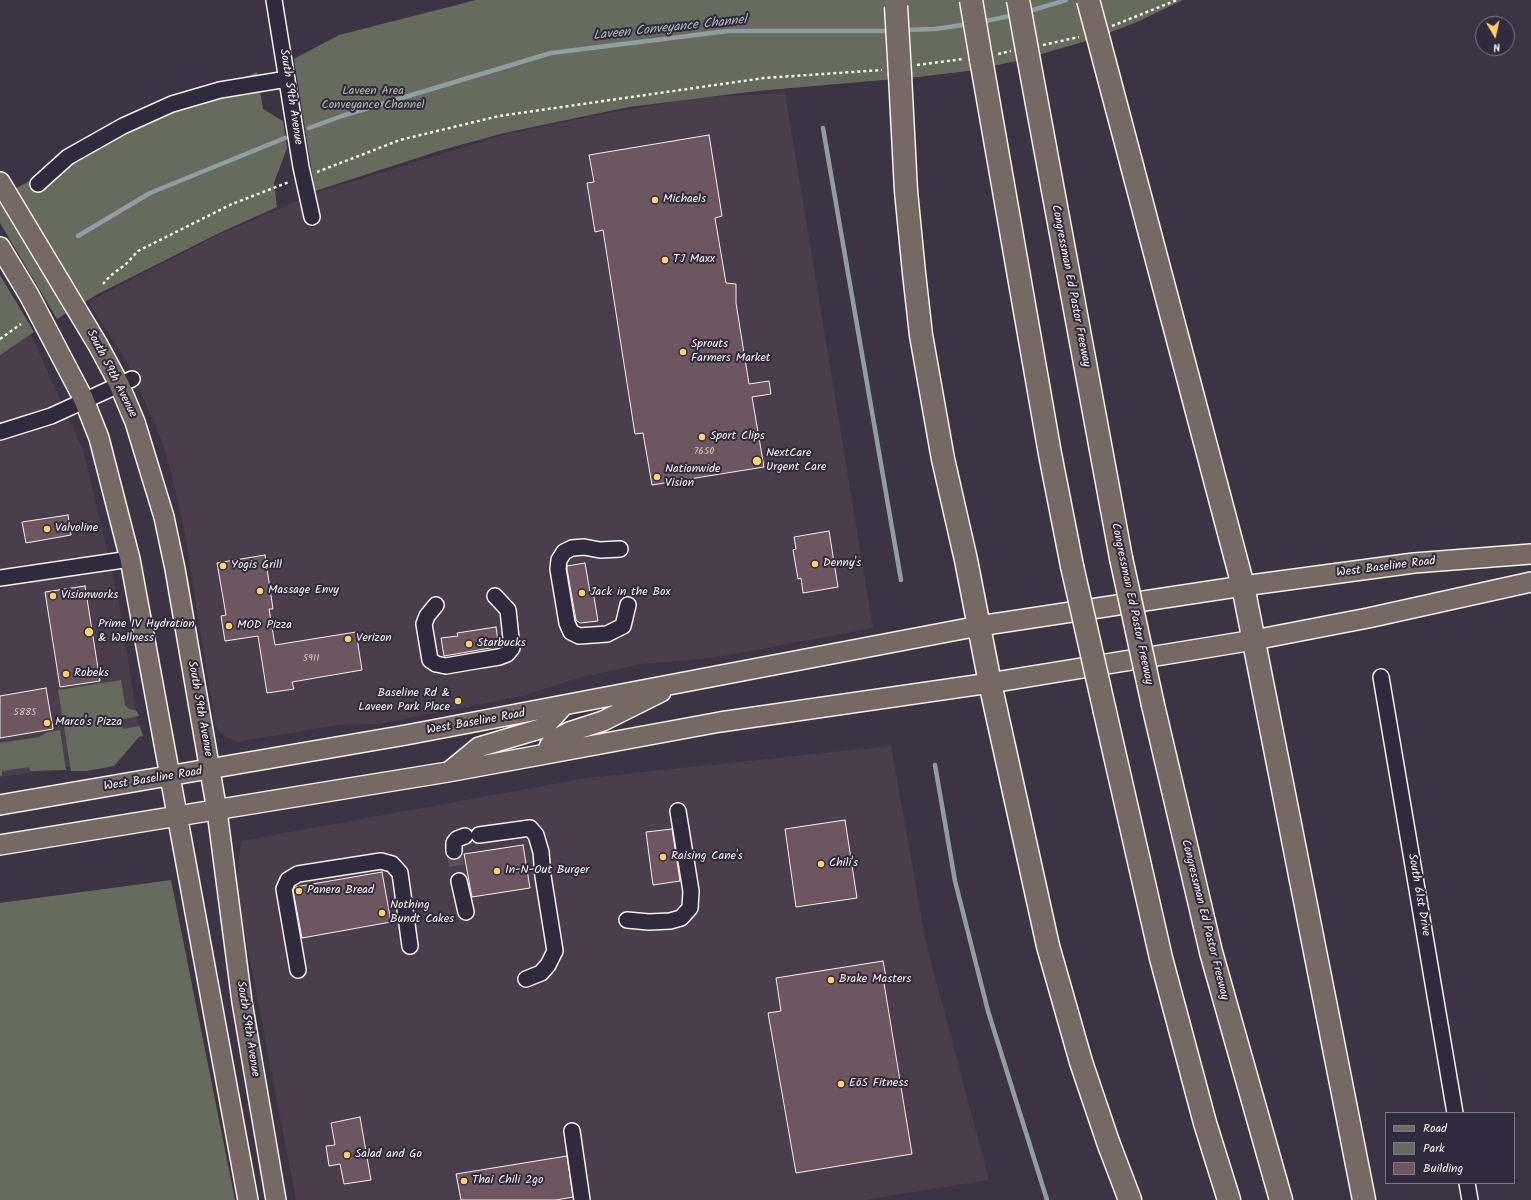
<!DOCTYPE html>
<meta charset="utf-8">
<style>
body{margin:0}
#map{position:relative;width:1531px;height:1200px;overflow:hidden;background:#3c3344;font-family:Kalam,sans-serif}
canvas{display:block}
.legend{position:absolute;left:1385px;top:1112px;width:130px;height:72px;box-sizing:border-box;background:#2f2a3d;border:1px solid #7e7a81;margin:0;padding:5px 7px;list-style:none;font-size:12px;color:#f4f1e8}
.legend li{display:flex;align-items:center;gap:8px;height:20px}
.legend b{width:20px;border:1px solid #7e7a81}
.north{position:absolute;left:1475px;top:16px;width:40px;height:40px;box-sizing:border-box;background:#2f2a3d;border:1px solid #7e7a81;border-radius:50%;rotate:171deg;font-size:11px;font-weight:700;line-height:16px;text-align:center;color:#f4f1e8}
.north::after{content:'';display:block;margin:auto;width:14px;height:18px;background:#ffd166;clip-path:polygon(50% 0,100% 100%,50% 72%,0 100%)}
</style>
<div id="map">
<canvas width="1531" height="1200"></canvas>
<ul class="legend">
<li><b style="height:5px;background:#766964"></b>Road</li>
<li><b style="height:11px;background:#666b5d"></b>Park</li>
<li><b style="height:11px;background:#6e5660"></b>Building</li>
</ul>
<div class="north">N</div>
</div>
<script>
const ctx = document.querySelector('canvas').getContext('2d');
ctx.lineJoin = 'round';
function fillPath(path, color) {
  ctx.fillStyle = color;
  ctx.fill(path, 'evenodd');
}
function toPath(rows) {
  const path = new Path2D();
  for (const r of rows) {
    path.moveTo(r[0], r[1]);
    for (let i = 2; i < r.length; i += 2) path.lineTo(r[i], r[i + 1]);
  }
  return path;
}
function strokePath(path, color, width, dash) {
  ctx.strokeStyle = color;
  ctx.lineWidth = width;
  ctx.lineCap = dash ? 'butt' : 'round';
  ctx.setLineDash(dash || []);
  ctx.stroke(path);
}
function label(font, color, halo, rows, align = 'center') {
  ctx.font = font + ' Kalam,sans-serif';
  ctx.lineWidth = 4;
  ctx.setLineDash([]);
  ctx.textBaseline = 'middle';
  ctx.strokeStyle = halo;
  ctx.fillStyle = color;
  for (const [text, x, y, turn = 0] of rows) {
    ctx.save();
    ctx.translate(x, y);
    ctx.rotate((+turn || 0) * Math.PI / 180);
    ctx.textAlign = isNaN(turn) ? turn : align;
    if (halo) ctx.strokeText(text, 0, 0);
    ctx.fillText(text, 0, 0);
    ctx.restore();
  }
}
fillPath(toPath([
 [785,93,873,628,713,658,641,664,578,678,522,696,378,724,336,725,238,742,224,736,218,730,215,723,184,528,171,472,161,439,128,363,88,302,216,236,315,193,507,134,598,115,695,98],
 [28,328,84,453,119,603,140,735,117,760,0,777,0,348],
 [891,746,926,943,989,1180,864,1200,296,1200,236,887,241,841,587,778]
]), '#4b3e4c');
fillPath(toPath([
 [476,0,1183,0,1137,22,1090,40,1017,61,968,71,918,77,757,91,629,107,504,133,442,150,315,191,294,59,339,35],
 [257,72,263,109,283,121,287,148,274,183,277,207,217,234,98,294,57,319,0,223,0,197,84,151],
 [0,275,34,332,0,355],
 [121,680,125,705,129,709,137,711,139,716,121,720,123,729,140,726,143,736,139,737,114,766,87,771,71,771,58,690],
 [60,730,66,770,30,771,29,767,2,771,2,775,0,776,0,743,39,737,48,732],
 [171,880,235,1200,0,1200,0,903]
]), '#666b5d');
strokePath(toPath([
 [1026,12,1066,0],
 [981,22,1015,15],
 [904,30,935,29,970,24],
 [309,128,342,116,551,53,728,31,892,31],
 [823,128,901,580],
 [78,236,150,193,285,138],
 [935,765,955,881,988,1011,1047,1200]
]), '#909ea3', 4.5);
const building = toPath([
 [709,135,722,216,715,218,726,283,736,284,736,303,749,384,769,381,771,394,752,397,764,467,652,485,643,433,635,434,603,230,595,232,587,183,594,182,589,155,709,135],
 [68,515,71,535,26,543,22,522,68,515],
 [829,531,838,587,803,593,801,578,798,579,793,550,796,549,794,537,829,531],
 [265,555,273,609,269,609,275,645,356,632,362,670,292,682,294,689,267,693,258,636,225,641,221,616,226,615,217,563,265,555],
 [585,563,590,592,593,591,598,621,580,623,576,620,567,569,567,566,585,563],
 [85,586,100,681,60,687,45,592,85,586],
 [496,627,498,641,495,641,496,647,444,656,441,638,458,636,457,633,496,627],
 [46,688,53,729,0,738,0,696,46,688],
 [845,820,857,898,796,907,785,829,845,820],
 [672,829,680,881,653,885,646,832,672,829],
 [523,845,530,888,472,897,464,854,523,845],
 [382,872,391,922,302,938,293,890,295,887,382,872],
 [883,961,887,982,884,983,912,1154,796,1173,768,1013,781,1011,776,978,883,961],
 [360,1117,371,1180,344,1184,340,1164,329,1166,326,1146,335,1145,331,1123,360,1117],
 [567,1156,573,1197,556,1200,461,1200,456,1174,567,1156]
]);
fillPath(building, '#6e5660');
strokePath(building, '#f4f1e8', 1);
strokePath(toPath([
 [454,851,459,881]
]), '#58505d', 15, [15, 8]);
const minor = toPath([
 [274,0,301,167,312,217],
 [38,184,68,157,123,126,172,104,220,90,287,79],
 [0,432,51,416,132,379],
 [620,549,600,550,584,547,572,548,564,552,559,560,558,569,567,623,571,632,579,636,607,634,623,626,628,605],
 [0,578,130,559],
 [436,605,427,616,424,624,430,660,436,664,446,666,469,662,499,657,507,654,512,648,508,610,495,596],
 [1381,677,1455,1113],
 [479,835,530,828,536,835,541,852,543,876,555,951,548,965,541,973,526,979],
 [454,851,454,843,457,839,465,836],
 [459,881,466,912],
 [627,920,649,922,670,921,681,918,690,908,691,891,678,811],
 [298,970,284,889,288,880,298,874,381,861,392,864,400,873,410,946],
 [572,1131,582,1200],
 [1467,1183,1470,1200]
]);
const major = toPath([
 [0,182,98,345,119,384,135,422,164,517,175,569,217,811,242,1002,276,1200],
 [0,247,29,295,84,400,99,438,130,559,248,1200],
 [546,754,550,745,556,739,569,732,603,721,661,692],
 [451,770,479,747,543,728,563,706],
 [0,805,406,735,979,626,1243,586,1414,563,1531,554],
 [0,845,448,772,720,722,990,683,1254,640,1368,618,1531,582]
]);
const highway = toPath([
 [1098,37,1243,586,1364,1200],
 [1027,50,1121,558],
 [981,59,1050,454,1072,566],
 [900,75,906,191,914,273,921,335,943,459,966,560,990,683,1048,946,1081,1062,1108,1142,1130,1200],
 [1153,705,1211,952,1281,1200],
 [1105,712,1161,958,1205,1123,1229,1200]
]);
strokePath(minor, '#f4f1e8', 18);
strokePath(major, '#f4f1e8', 22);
strokePath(highway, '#f4f1e8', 25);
strokePath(toPath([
 [1112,26,1177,0],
 [1043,45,1079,37],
 [998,54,1011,51],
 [917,65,963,59],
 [317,172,400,140,499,116,764,78,882,70],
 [103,284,110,276,126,264,138,251,232,204,289,182],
 [0,339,21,324]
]), '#f4f1e8', 2.5, [3, 3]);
strokePath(minor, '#2f2a3d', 15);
strokePath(major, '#766964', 19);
strokePath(highway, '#766964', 22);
const highwayBridge = toPath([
 [971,0,981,59],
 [1018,0,1027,50],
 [1088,0,1098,37],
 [896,6,900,75],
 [1121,558,1153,705],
 [1072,566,1105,712]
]);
strokePath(highwayBridge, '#f4f1e8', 25, []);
strokePath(highwayBridge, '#766964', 22);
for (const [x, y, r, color] of [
 [655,200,4,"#ffd166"],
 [665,260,4,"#ffd166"],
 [683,352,4,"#ffd166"],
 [702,437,4,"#ffd166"],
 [757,461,5,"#ffd166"],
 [657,477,4,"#ffd166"],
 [47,529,4,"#ffd166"],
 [815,564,4,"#ffd166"],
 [223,566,4,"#ffd166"],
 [260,591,4,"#ffd166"],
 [582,593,4,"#ffd166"],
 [53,596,4,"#ffd166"],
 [229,626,4,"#ffd166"],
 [89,632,5,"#ffd166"],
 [348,639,4,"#ffd166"],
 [469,644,4,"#ffd166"],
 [66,674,4,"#ffd166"],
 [458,701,4,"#ffd166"],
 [47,723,4,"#ffd166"],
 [663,857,4,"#ffd166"],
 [821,864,4,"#ffd166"],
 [497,871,4,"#ffd166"],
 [299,891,4,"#ffd166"],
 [382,913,4,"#ffd166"],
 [831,980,4,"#ffd166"],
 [841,1084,4,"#ffd166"],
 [347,1155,4,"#ffd166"],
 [464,1181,4,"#ffd166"]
]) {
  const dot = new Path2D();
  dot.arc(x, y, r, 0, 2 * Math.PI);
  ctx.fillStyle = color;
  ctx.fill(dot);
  strokePath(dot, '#2f2a3d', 1.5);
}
label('10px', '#d2cac6', null, [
 ["7650",704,452],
 ["5911",311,659],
 ["5885",25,713]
]);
label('12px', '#b4b5a9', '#2f2a3d', [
 ["Laveen Area",373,92],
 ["Conveyance Channel",373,106]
]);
label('12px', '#f4f1e8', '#2f2a3d', [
 ["South 59th Avenue",290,97,81],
 ["Congressman Ed Pastor Freeway",1070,286,79],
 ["South 59th Avenue",111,374,63],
 ["West Baseline Road",1386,568,-7],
 ["Congressman Ed Pastor Freeway",1131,604,78],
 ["South 59th Avenue",199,709,80],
 ["West Baseline Road",476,723,-10],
 ["West Baseline Road",153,780,-9],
 ["South 61st Drive",1418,895,80],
 ["Congressman Ed Pastor Freeway",1204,920,76],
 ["South 59th Avenue",247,1029,81]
]);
label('12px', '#f4f1e8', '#2f2a3d', [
 ["Michaels",663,200],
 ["TJ Maxx",673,260],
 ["Sprouts",691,345],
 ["Farmers Market",691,359],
 ["Sport Clips",710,437],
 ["NextCare",766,454],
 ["Urgent Care",766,468],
 ["Nationwide",665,470],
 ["Vision",665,484],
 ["Valvoline",55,529],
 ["Denny's",823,564],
 ["Yogis Grill",231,566],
 ["Massage Envy",268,591],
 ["Jack in the Box",590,593],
 ["Visionworks",61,596],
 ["Prime IV Hydration",98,625],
 ["& Wellness",98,639],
 ["MOD Pizza",237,626],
 ["Verizon",356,639],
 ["Starbucks",477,644],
 ["Robeks",74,674],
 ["Baseline Rd &",450,694,"right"],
 ["Laveen Park Place",450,708,"right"],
 ["Marco's Pizza",55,723],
 ["Raising Cane's",671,857],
 ["Chili's",829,864],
 ["In-N-Out Burger",505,871],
 ["Panera Bread",307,891],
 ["Nothing",390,906],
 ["Bundt Cakes",390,920],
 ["Brake Masters",839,980],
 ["EōS Fitness",849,1084],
 ["Salad and Go",355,1155],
 ["Thai Chili 2go",472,1181]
], 'left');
label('italic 13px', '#b1b9ba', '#2f2a3d', [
 ["Laveen Conveyance Channel",670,29,-6]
]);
</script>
